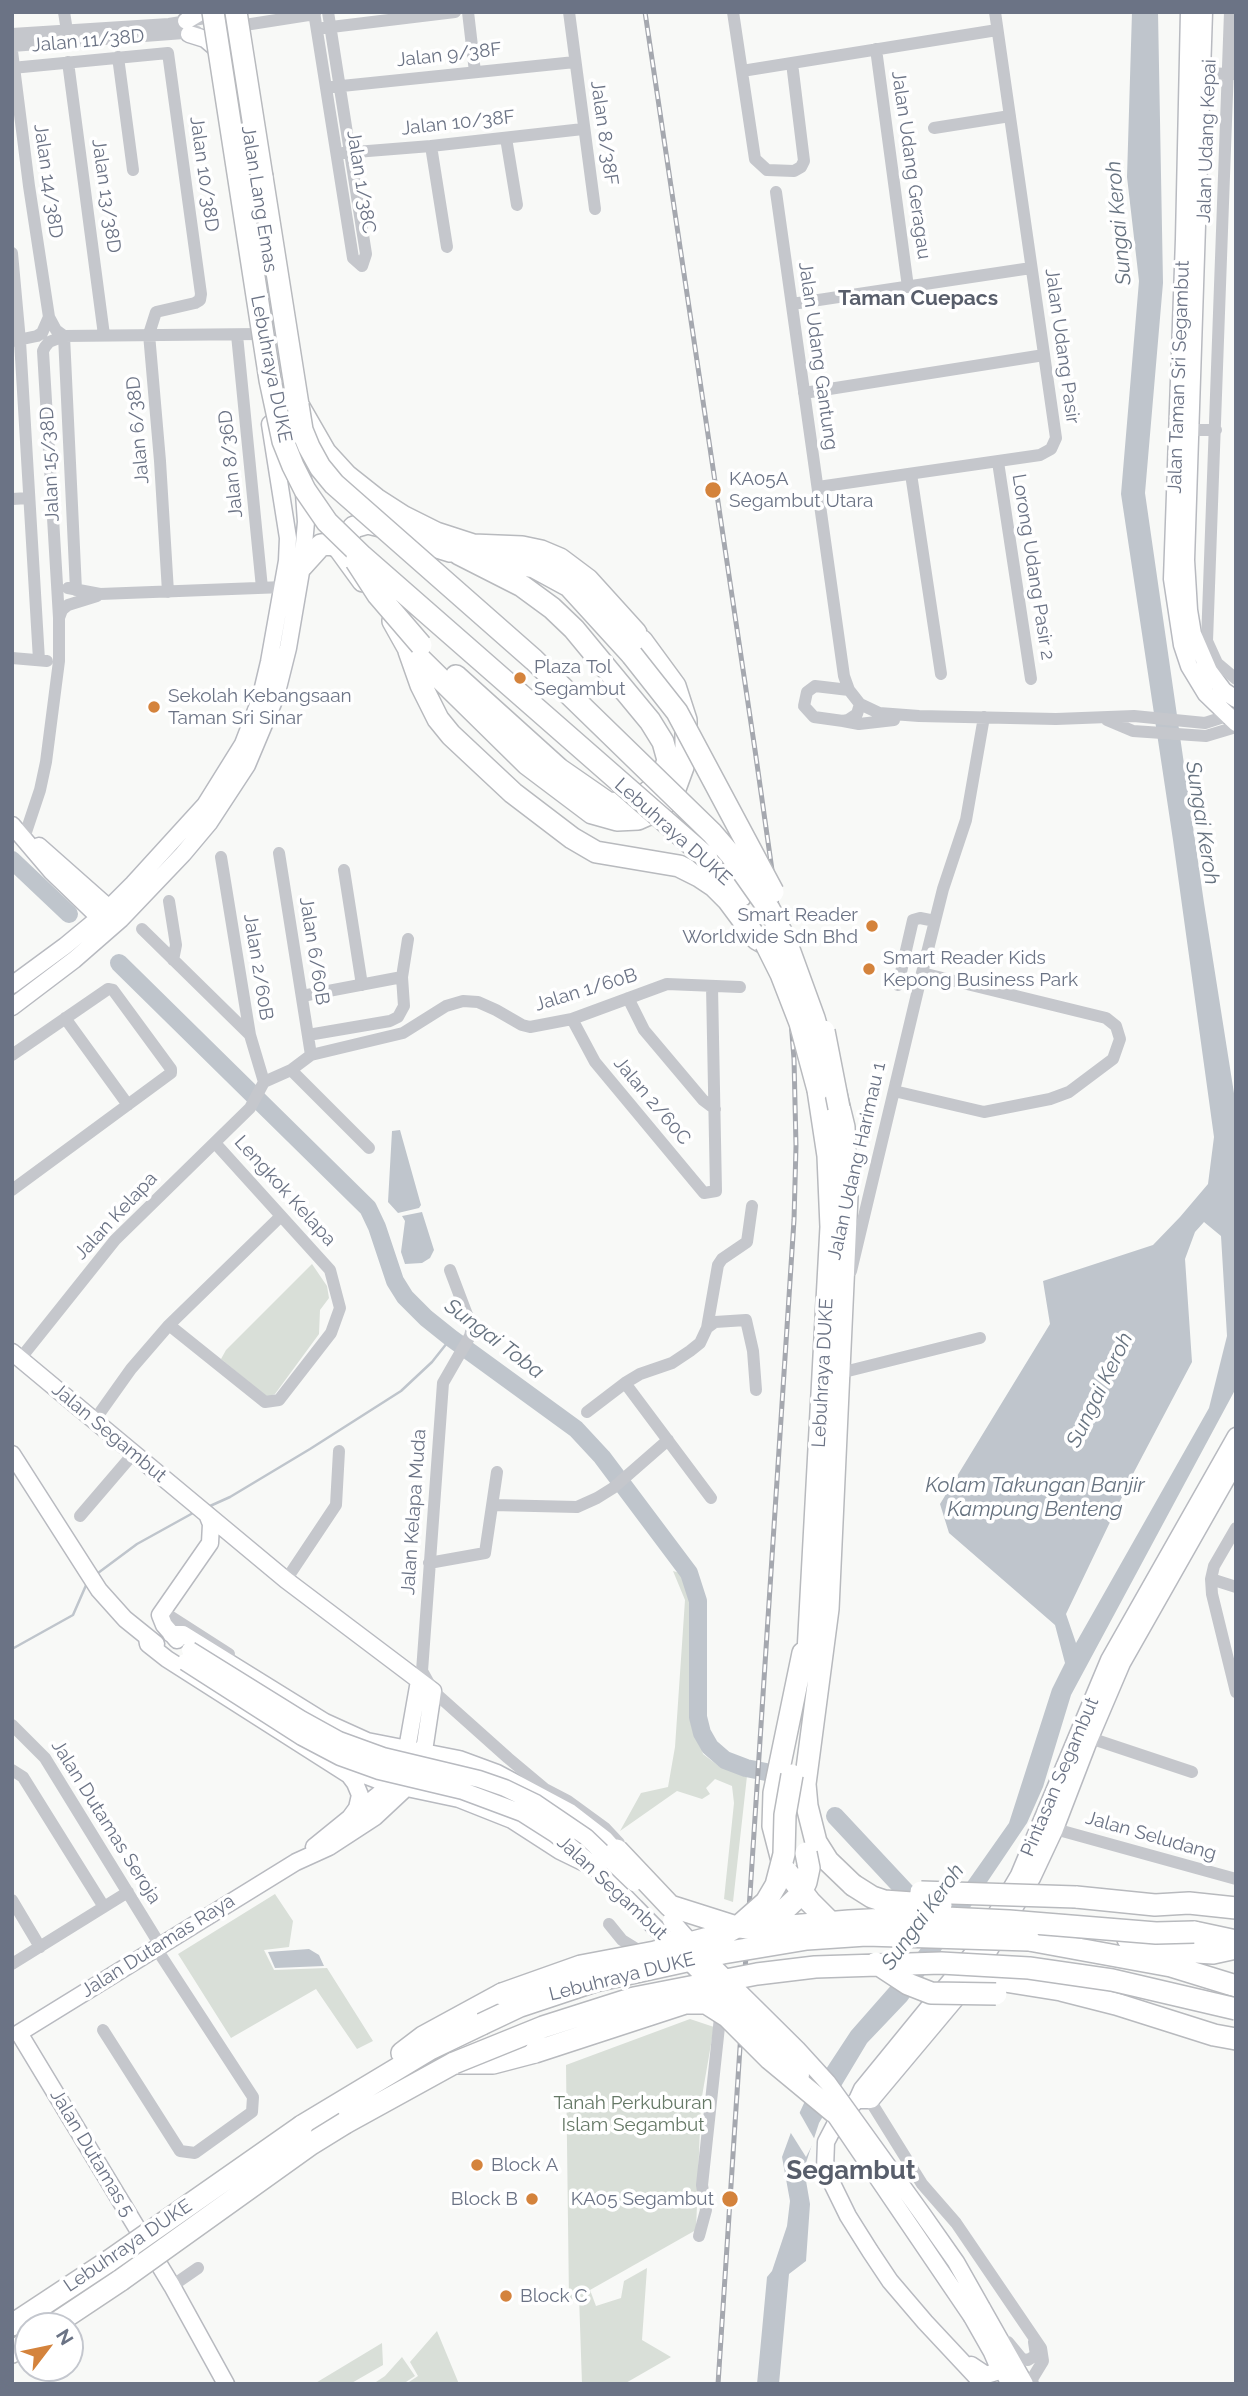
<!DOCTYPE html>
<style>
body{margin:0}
#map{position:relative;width:1248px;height:2396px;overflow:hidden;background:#f8f9f7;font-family:Raleway,sans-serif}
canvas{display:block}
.frame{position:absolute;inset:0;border:14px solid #6b7385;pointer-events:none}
.north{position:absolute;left:14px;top:2312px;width:70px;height:70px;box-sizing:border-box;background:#fff;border:2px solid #c4c7ce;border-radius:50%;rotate:58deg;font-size:19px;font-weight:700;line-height:28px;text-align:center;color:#6b7385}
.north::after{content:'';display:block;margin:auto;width:24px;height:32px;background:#d4833c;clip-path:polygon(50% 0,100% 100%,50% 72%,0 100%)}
</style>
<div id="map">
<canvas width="1248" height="2396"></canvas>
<div class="frame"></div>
<div class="north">N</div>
</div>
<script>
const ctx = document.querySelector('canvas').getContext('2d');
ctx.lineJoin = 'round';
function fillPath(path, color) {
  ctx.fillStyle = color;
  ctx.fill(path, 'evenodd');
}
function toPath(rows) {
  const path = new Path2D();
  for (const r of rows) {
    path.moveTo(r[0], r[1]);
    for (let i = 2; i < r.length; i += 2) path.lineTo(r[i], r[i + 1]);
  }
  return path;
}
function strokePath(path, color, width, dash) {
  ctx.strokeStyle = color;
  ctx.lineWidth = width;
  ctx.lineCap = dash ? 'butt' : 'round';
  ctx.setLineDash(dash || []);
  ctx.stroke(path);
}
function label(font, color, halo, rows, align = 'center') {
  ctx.font = font + ' Raleway,sans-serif';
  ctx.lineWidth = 7;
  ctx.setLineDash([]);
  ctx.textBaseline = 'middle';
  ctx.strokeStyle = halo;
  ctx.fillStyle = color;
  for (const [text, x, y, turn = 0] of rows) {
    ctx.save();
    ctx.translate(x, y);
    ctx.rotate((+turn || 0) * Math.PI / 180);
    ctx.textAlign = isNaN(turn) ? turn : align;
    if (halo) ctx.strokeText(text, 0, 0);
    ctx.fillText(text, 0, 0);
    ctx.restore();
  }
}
fillPath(toPath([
 [312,1264,327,1286,329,1298,320,1310,319,1334,275,1394,267,1397,221,1359,226,1350],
 [673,1571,683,1574,694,1605,692,1712,703,1754,720,1767,747,1776,733,1902,724,1899,734,1803,732,1786,715,1779,706,1788,710,1794,702,1799,677,1791,620,1831,641,1793,668,1787,675,1747,685,1600],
 [275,1894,293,1921,289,1947,264,1950,274,1970,327,1968,373,2041,357,2049,316,1989,231,2038,178,1954],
 [690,2019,714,2027,701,2102,696,2230,590,2290,596,2306,621,2298,624,2281,647,2268,642,2340,671,2357,624,2384,582,2384,579,2296,569,2301,566,2065],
 [437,2331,459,2384,406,2384,418,2376,410,2362],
 [382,2343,383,2365,350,2384,314,2384],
 [402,2357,415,2376,403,2384,373,2384,385,2376]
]), '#d9dfd8');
fillPath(toPath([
 [1132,12,1158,12,1163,283,1145,493,1204,903,1236,1106,1236,1384,1235,1390,1071,1695,1043,1787,1027,1823,907,2001,867,2043,819,2123,804,2169,810,2204,806,2261,789,2274,779,2384,757,2384,767,2277,772,2271,787,2226,790,2201,782,2157,793,2127,805,2101,851,2031,909,1965,1009,1823,1052,1689,1065,1663,1055,1625,949,1533,940,1504,1050,1324,1043,1281,1153,1245,1180,1217,1208,1184,1214,1137,1173,840,1121,494,1139,281,1127,177],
 [1204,1222,1221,1236,1227,1336,1209,1408,1076,1643,1066,1614,1134,1472,1192,1362,1185,1259,1195,1232],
 [400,1130,421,1205,419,1208,398,1213,388,1202,392,1131],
 [422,1212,434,1250,430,1258,422,1263,405,1264,401,1252,405,1221,402,1216],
 [309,1949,319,1955,324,1966,275,1968,268,1952]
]), '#bfc5cc');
fillPath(toPath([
 [798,2110,815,2140,806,2157,789,2130]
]), '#f8f9f7');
strokePath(toPath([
 [210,1506,230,1497,310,1449,401,1391,432,1362,451,1338],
 [98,1573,137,1544,193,1513],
 [12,1649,73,1615,87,1583]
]), '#bfc5cc', 2.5);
strokePath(toPath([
 [12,860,69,914],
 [119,963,368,1208,377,1227,395,1281,405,1297,426,1318,451,1338,576,1429,602,1457,689,1573,698,1601,698,1717,702,1733,710,1747,725,1760,746,1768,766,1772],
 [835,1816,921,1908]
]), '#bfc5cc', 18);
const secondary = toPath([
 [1189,12,1184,239,1172,579,1182,645,1189,666,1206,694,1236,723],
 [1204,12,1186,560,1189,610,1193,634,1209,671,1224,691,1236,699],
 [186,21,201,12],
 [189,34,205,39,218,50],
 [12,825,52,872,106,924],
 [39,846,117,915],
 [12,985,65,946,100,917,133,884,205,805,243,744,260,700,269,662,287,561,288,538,270,424],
 [12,1007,74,960,121,919,183,854,209,823,247,765,276,696,288,648,302,566,306,522,303,479,293,424],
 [12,1352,286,1580,433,1691,424,1751,405,1789,375,1817,329,1847,296,1862,19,2033,172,2286,226,2384],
 [12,1454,99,1590,125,1619,156,1644],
 [171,1634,183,1634,325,1722,367,1741,459,1759,497,1773,570,1812,605,1839,622,1858],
 [147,1638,148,1644,167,1659,349,1775,355,1783,360,1795,357,1808,346,1823],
 [177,1640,164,1625,160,1615,210,1543,211,1524,207,1514],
 [403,1756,407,1749,419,1681],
 [330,1762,388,1784,459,1799,512,1820,560,1851,599,1870,635,1907],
 [314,1847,383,1791,393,1776],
 [977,1971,1032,1878,1055,1829,1090,1738,1122,1663,1236,1462],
 [857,2100,871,2100,964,1989],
 [982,2308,1025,2384],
 [972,2317,1010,2384],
 [971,2365,986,2375,996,2372,997,2364,987,2341],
 [983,2384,925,2322,890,2281,870,2251,848,2216,825,2169,826,2142,838,2119,857,2100,862,2089,973,1953,1019,1875,1109,1660,1236,1436]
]);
const highway = toPath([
 [262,177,298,405,325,452,347,476,376,499,404,517,436,533,473,545,522,547,541,551,560,559,588,580,636,633],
 [389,528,408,538,450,551],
 [346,555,344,545,345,538,354,527,368,523,389,528],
 [482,558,534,567,569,586,632,655],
 [302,566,321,545,332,544,339,548,363,581],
 [393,621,407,646,527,764,592,813,617,820,638,819,656,811,672,797,683,767,686,749,686,720,675,686,642,641],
 [409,651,421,685,438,719,451,735,513,793,572,838,596,852,679,866,699,876,714,886,728,900,757,939,766,944],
 [456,676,559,769,608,803,625,804,639,800,661,781,668,760,663,742,650,721,574,629,552,608,522,586,459,554],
 [707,858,741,896],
 [835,1090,844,1127,847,1196,828,1609,805,1784,807,1806,816,1842,828,1861,853,1885],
 [807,1671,831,1227,828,1156,818,1090],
 [781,1857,773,1826,774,1793,803,1653],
 [1076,1897,1155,1905,1189,1903,1236,1908],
 [1194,1932,1236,1941],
 [1128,1939,1196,1952,1213,1953,1236,1948],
 [1029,1940,1171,1966,1236,1986],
 [970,1983,992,1979,1061,1990,1116,2004,1214,2035,1236,2039],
 [402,2053,423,2037,502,1994],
 [345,2123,454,2063,493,2063,535,2052],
 [302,2126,430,2049,482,2024],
 [12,2325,109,2261],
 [52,2326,121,2280],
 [12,2352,28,2342]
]);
strokePath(secondary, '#b8bac0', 19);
strokePath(highway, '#b8babe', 24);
strokePath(toPath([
 [64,12,67,31],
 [314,12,353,258,362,266,366,254,328,12],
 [468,12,475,72],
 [569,12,595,209],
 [733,12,755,159,767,170,794,171,801,167,804,161,792,63],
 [1230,12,1207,641,1217,663,1236,679],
 [232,27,315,14],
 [323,28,455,12],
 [12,34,169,24,242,12],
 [12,46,197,32],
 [876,49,908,287],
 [12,51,29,186,49,317,56,330,64,336],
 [118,57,133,170],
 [68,62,104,335],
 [12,68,168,53,201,294,200,300,195,303,156,312,149,334,160,461,168,592],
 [742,71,997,30],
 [1195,73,1236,74],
 [332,87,575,62],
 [934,128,1010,116],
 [506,138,517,205],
 [431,146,447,247],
 [343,153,431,146,583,129],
 [776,192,844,676,849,690,860,704,879,713,919,716,1056,719,1134,716,1205,723,1233,714],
 [12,253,20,341,39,660],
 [792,304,1031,268],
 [237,335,262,588],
 [64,336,76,590],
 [13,341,37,336,42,333,49,317],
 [804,393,1044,355],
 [1191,430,1216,430],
 [998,462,1031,679],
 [911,474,941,674],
 [818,487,1040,455,1051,449,1056,438,995,12],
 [12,499,29,498],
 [68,588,100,594,284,587],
 [59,618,62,610,68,605,97,596],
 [12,658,47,661],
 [849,690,815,686,807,692,804,706,814,717,843,721,848,720,857,714,860,704],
 [1107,720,1133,731,1206,736,1236,727],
 [843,721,859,724,894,720],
 [24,838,40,790,46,762,59,661,59,618,43,351,45,347,49,342,64,336,259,334],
 [279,853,311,1055],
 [221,857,250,1035,264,1082],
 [344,870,362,985],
 [169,901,176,945,173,960],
 [142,929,249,1034],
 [898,985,913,920,920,918,935,921],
 [302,996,402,977],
 [628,998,644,1030,703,1100,715,1109],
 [65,1018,128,1105],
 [572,1019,595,1062,704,1193,716,1191,712,986],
 [308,1035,390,1021,398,1017,404,1006,402,977,408,939],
 [12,1055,108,989,113,990,171,1069,171,1073,12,1190],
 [291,1070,369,1148],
 [894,1091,984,1112,1050,1099,1069,1092,1113,1059,1120,1039,1116,1026,1106,1018,922,973],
 [851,1271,922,973,943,889,966,820,984,717],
 [169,1325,265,1402,279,1400,331,1333,340,1308,330,1270,215,1143],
 [707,1328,718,1265,722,1259,747,1242,752,1206],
 [20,1359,115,1240,250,1108,264,1082,291,1070,311,1055,403,1033,446,1006,463,1001,478,1002,496,1010,522,1025,530,1027,572,1019,667,984,740,987],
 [844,1372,980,1338],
 [625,1383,711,1498],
 [587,1412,625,1383,640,1374,672,1363,690,1351,700,1343,707,1328,715,1322,746,1320,753,1351,756,1390],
 [94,1421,131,1369,169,1325,281,1216],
 [493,1505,577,1507,597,1498,613,1488,668,1440],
 [80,1516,134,1453],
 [1236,1528,1214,1566,1211,1579,1212,1594,1236,1692],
 [429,1563,485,1553,497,1472],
 [1211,1579,1236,1587],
 [286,1580,336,1505,339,1451],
 [162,1611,229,1654],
 [422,1671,443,1383,470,1336,472,1328,450,1270],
 [419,1681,422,1671,433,1691,508,1758,545,1789,568,1801,605,1828,619,1843],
 [12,1725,45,1758,160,1945],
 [1090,1738,1192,1772],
 [12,1770,23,1777,104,1907],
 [1055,1829,1236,1879],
 [12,1900,40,1947],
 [609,1924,622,1940,643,1953],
 [12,1964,128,1892],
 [103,2030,180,2151,195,2153,252,2112,253,2097,156,1948],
 [866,2094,922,2184,956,2223,1041,2348,1043,2361,1032,2379,1033,2384],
 [699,2236,706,2210,702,2185,721,2008],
 [172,2286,198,2268],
 [1008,2342,1022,2359,1028,2360,1036,2355,1034,2342]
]), '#c5c7cc', 12);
strokePath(secondary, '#fff', 16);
strokePath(highway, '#fff', 21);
const rail = toPath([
 [645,12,755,750,788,983,794,1059,796,1146,794,1220,718,2384]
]);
strokePath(rail, '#a5a8af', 5);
strokePath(rail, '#fff', 2.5, [8]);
const secondaryBridge = toPath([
 [190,1650,301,1719,339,1740,383,1756,479,1779,505,1788,536,1803,586,1837,634,1883],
 [185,1662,302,1737,340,1757,379,1771,463,1791,522,1813,555,1834,599,1870],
 [635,1907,801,2075],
 [671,1920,698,1951,797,2049,828,2083,923,2215,956,2262,982,2308],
 [828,2105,972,2317]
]);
const highwayBridge = toPath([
 [213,12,270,380,283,441,293,466,305,490,327,522,362,556,707,858],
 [236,12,262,177],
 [298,405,302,430,309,447,320,467,334,484,534,660,712,833,731,855,769,909,786,941,814,1018,822,1046],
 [356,561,378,595,421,645],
 [632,655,677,712,773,892],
 [766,944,781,974,800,1023,818,1090],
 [824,1031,839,1108],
 [617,1850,670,1906,733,1926,755,1929,849,1921,925,1917,1009,1921,1156,1933,1194,1932],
 [787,1872,810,1902,836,1928],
 [853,1885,872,1897,884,1901,941,1905],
 [921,1892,1076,1897],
 [750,1917,782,1912,800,1895,806,1882,809,1868,806,1853],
 [876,1963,908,1984,931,1993,996,1994],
 [502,1994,581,1966,655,1952,724,1934,740,1925,766,1902,776,1885,784,1854,785,1815,792,1775],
 [482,2024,520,2006,595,1981,723,1953,807,1939,866,1935,1029,1940],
 [535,2052,685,2003,706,2003,728,2017,770,2059,834,2112],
 [454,2063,543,2027,634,1998,757,1974,815,1967,941,1963,1029,1968,1112,1980,1236,2009],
 [109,2261,302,2126],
 [121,2280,311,2144,345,2123]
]);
strokePath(secondaryBridge, '#b8bac0', 19, []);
strokePath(highwayBridge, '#b8babe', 24, []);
strokePath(secondaryBridge, '#fff', 16);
strokePath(highwayBridge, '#fff', 21);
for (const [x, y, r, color] of [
 [713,490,9,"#d4833c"],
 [520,678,7,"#d4833c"],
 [154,707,7,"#d4833c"],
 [872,926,7,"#d4833c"],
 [869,969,7,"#d4833c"],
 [477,2165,7,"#d4833c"],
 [532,2199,7,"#d4833c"],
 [730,2199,9,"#d4833c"],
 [506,2296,7,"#d4833c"]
]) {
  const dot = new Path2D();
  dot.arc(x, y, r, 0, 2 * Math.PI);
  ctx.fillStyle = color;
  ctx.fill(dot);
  strokePath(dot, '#fff', 2.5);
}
label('19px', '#6b7385', '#fff', [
 ["Jalan 11/38D",88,41,-5],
 ["Jalan 9/38F",449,55,-6],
 ["Jalan 10/38F",458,123,-6],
 ["Jalan 8/38F",604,133,82],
 ["Jalan Udang Kepai",1207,141,-88],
 ["Jalan Udang Geragau",911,165,82],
 ["Jalan 10/38D",204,174,82],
 ["Jalan 14/38D",48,181,82],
 ["Jalan 1/38C",361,182,81],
 ["Jalan 13/38D",106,196,82],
 ["Jalan Lang Emas",259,199,81],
 ["Jalan Udang Pasir",1062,346,82],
 ["Jalan Udang Gantung",818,356,82],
 ["Lebuhraya DUKE",271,369,79],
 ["Jalan Taman Sri Segambut",1179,377,-88],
 ["Jalan 6/38D",138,430,-95],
 ["Jalan 15/38D",50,464,-93],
 ["Jalan 8/36D",231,464,-96],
 ["Lorong Udang Pasir 2",1033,567,81],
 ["Lebuhraya DUKE",673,832,42],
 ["Jalan 6/60B",314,951,81],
 ["Jalan 2/60B",258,967,81],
 ["Jalan 1/60B",586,990,-17],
 ["Jalan 2/60C",652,1101,50],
 ["Jalan Udang Harimau 1",857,1161,-77],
 ["Lengkok Kelapa",285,1191,48],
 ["Jalan Kelapa",116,1216,-47],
 ["Lebuhraya DUKE",823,1373,-87],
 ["Jalan Segambut",109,1433,40],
 ["Jalan Kelapa Muda",414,1512,-86],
 ["Pintasan Segambut",1060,1777,-67],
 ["Jalan Dutamas Seroja",106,1822,58],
 ["Jalan Seludang",1151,1836,16],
 ["Jalan Segambut",612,1888,43],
 ["Jalan Dutamas Raya",158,1946,-32],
 ["Lebuhraya DUKE",622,1977,-14],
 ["Jalan Dutamas 5",92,2153,59],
 ["Lebuhraya DUKE",128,2246,-34]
]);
label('19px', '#6b7385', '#fff', [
 ["KA05A",729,479],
 ["Segambut Utara",729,501],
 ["Plaza Tol",534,667],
 ["Segambut",534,689],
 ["Sekolah Kebangsaan",168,696],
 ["Taman Sri Sinar",168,718],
 ["Smart Reader",858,915,"right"],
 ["Worldwide Sdn Bhd",858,937,"right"],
 ["Smart Reader Kids",883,958],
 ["Kepong Business Park",883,980],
 ["Block A",491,2165],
 ["Block B",518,2199,"right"],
 ["KA05 Segambut",714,2199,"right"],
 ["Block C",520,2296]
], 'left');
label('19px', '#657866', '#fff', [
 ["Tanah Perkuburan",633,2103],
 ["Islam Segambut",633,2125]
]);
label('italic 21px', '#677380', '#fff', [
 ["Sungai Keroh",1119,223,-95],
 ["Sungai Keroh",1202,823,81],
 ["Sungai Toba",494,1339,37],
 ["Sungai Keroh",1100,1390,-64],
 ["Kolam Takungan Banjir",1035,1486],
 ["Kampung Benteng",1035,1510],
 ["Sungai Keroh",923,1917,-54]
]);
label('bold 21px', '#585e6b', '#fff', [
 ["Taman Cuepacs",918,299]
]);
label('bold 26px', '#585e6b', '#fff', [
 ["Segambut",851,2171]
]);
</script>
